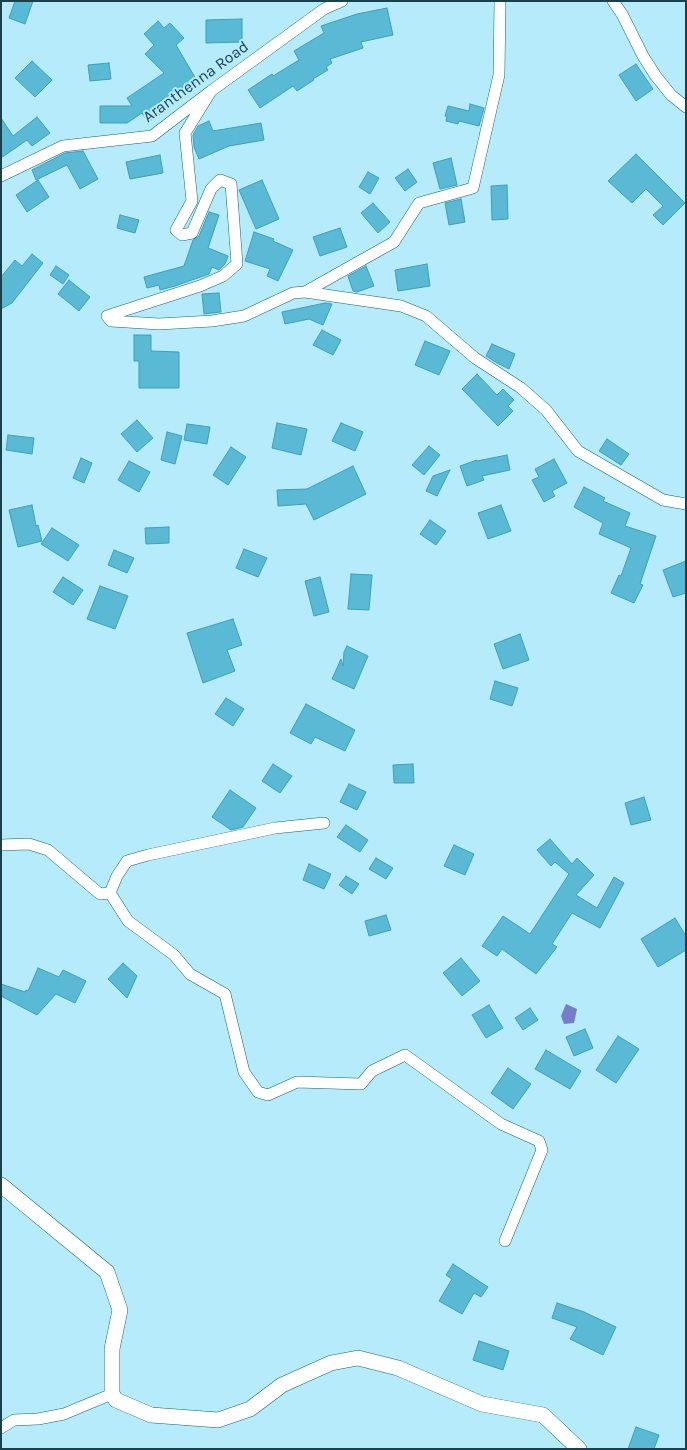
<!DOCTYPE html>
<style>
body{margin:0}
#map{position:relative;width:687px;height:1450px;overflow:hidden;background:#b6ebfb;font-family:Karla,sans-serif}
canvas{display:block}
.frame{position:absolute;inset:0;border:2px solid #19414c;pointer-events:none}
</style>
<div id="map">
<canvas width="687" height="1450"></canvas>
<div class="frame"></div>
</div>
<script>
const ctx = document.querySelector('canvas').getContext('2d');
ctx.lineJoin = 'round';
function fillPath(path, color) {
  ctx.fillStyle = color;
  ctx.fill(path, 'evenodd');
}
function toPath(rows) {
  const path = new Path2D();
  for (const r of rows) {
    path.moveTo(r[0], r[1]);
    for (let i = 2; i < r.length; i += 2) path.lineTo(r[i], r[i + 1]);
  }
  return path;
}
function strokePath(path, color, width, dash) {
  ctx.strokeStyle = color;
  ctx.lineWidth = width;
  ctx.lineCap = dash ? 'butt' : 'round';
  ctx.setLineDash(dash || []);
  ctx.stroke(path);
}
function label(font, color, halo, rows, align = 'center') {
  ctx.font = font + ' Karla,sans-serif';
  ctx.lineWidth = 4;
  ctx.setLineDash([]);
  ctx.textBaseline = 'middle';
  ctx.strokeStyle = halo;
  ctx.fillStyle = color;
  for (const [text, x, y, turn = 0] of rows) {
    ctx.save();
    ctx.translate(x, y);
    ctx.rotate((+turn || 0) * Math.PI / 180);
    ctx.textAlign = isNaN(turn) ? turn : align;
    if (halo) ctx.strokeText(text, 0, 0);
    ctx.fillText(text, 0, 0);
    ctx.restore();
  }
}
fillPath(toPath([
 [566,1004,577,1009,574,1023,564,1024,561,1016]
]), '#777dc6');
const building = toPath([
 [15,1,33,1,25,24,9,18,15,1],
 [387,8,393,35,361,42,363,48,330,59,332,63,326,67,328,70,313,79,314,80,297,91,293,86,260,108,248,90,272,74,273,76,299,60,294,51,324,33,321,26,357,14,387,8],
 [242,19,242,42,206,43,206,20,242,19],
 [158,21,164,28,170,23,184,38,176,45,196,79,159,102,165,111,148,122,142,113,127,123,100,123,100,106,132,106,127,98,164,73,145,54,154,45,144,34,158,21],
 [32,61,52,80,35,97,15,78,32,61],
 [109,63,111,79,90,81,88,65,109,63],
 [636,64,653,89,636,101,619,75,636,64],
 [470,104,484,108,479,126,459,121,458,124,446,121,447,117,445,116,448,106,469,111,470,104],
 [37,117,50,133,32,146,27,140,1,158,1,118,13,136,37,117],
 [209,121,213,131,261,123,264,140,229,146,199,159,194,147,193,135,198,126,209,121],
 [83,151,98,179,80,189,67,165,36,180,32,170,65,153,83,151],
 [636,154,685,203,663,225,653,215,663,206,646,189,632,203,608,181,636,154],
 [160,155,163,173,130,179,126,162,160,155],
 [451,158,457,185,440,189,433,163,451,158],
 [408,169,417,182,405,191,395,178,408,169],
 [368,172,379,178,370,194,359,187,368,172],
 [38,180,49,197,27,212,16,195,38,180],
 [262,180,279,219,256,229,239,190,262,180],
 [507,185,508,219,492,220,491,186,507,185],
 [461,199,465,222,449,225,445,203,461,199],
 [373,203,390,222,378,233,361,213,373,203],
 [209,212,219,215,208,248,228,256,225,264,219,270,212,267,209,274,175,286,160,290,159,285,147,288,144,277,184,266,193,240,199,236,209,212],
 [120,215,139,220,135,233,117,228,120,215],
 [340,228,347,247,320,256,313,237,340,228],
 [254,232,274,239,273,241,293,250,278,281,267,276,270,269,245,261,254,232],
 [32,254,43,263,12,303,1,309,1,277,15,260,22,266,32,254],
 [427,264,430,286,398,291,395,270,427,264],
 [56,266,69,275,63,284,50,275,56,266],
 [366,266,374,286,357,292,353,291,348,276,366,266],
 [69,280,90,297,79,311,58,294,69,280],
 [219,293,221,312,204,314,202,294,219,293],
 [325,303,332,304,323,325,309,319,285,324,282,312,325,303],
 [322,330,341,340,333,355,313,345,322,330],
 [134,335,151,335,151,351,179,352,179,388,139,388,139,361,134,361,134,335],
 [425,341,450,351,439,375,415,365,425,341],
 [492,344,515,354,509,369,497,363,486,356,492,344],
 [477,374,497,395,503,389,514,400,508,406,513,411,498,426,462,389,477,374],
 [137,420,153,438,137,452,121,434,137,420],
 [277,423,307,429,301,455,272,448,277,423],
 [341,423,363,432,355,451,332,441,341,423],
 [187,424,210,427,207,444,184,440,187,424],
 [167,432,182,436,175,464,161,460,167,432],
 [8,435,34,438,32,454,6,450,8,435],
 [607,439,629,454,621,465,599,451,607,439],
 [429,446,440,455,424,475,412,465,429,446],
 [231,447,246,457,228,485,213,475,231,447],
 [507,455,510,470,482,476,484,480,467,486,460,466,477,460,477,461,507,455],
 [81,458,92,463,84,483,73,478,81,458],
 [554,459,567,483,552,491,555,496,544,502,532,480,539,477,535,469,554,459],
 [129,461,150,472,139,492,118,480,129,461],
 [353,466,366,494,314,520,306,504,278,506,277,490,307,489,353,466],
 [450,470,437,496,426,491,433,476,450,470],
 [584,487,605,498,603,501,630,513,625,526,656,536,640,584,643,585,634,603,611,593,619,575,621,576,631,548,599,534,603,523,574,507,584,487],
 [32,505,36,526,38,525,42,541,18,547,9,510,32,505],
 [501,505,511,531,488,539,478,513,501,505],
 [430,520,446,531,436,545,420,534,430,520],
 [169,527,169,543,146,544,145,528,169,527],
 [52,528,79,545,68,561,41,544,52,528],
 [244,549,267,558,258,577,236,568,244,549],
 [114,550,134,558,127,573,108,565,114,550],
 [686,561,686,593,673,597,663,570,686,561],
 [351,574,372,575,369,610,348,609,351,574],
 [63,577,83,590,73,605,53,592,63,577],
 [320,577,329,612,314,616,305,581,320,577],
 [100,586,128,596,115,629,87,619,100,586],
 [233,619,242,645,227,650,235,671,203,683,187,633,233,619],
 [520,634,529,660,503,669,494,644,520,634],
 [347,646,368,656,354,689,332,679,341,659,343,666,344,652,347,646],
 [495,681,518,688,512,706,490,699,495,681],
 [226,698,244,709,233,726,215,714,226,698],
 [306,704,355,730,345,751,315,737,311,744,290,733,306,704],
 [273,764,292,776,280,793,262,781,273,764],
 [413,764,414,783,394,783,393,765,413,764],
 [349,784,366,792,357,810,340,802,349,784],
 [230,790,256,808,243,827,231,830,212,817,230,790],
 [644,797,651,820,631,825,625,803,644,797],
 [346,825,368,840,360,852,337,837,346,825],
 [550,839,572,864,577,858,594,875,576,895,597,908,614,877,624,883,600,928,572,913,552,944,557,947,536,974,502,949,497,956,482,946,503,916,530,934,569,874,555,862,551,866,537,850,550,839],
 [454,845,474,854,465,875,444,866,454,845],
 [376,858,393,868,386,879,369,869,376,858],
 [309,864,331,874,324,889,303,880,309,864],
 [346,876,359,884,352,894,339,885,346,876],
 [386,915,391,930,369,936,365,921,386,915],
 [675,918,686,936,686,950,658,967,641,939,675,918],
 [461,958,480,981,462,996,443,973,461,958],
 [123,963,137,976,127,998,108,979,123,963],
 [38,968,59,977,63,970,86,981,75,1003,56,994,37,1015,1,996,1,984,25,992,26,990,28,991,38,968],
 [489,1005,503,1028,486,1038,472,1015,489,1005],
 [530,1008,538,1020,523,1030,515,1018,530,1008],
 [585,1029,593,1048,574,1056,566,1037,585,1029],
 [618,1036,639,1049,616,1083,596,1070,618,1036],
 [546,1050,581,1071,570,1089,535,1069,546,1050],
 [508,1068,531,1084,513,1109,491,1093,508,1068],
 [453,1264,488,1287,481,1297,474,1293,462,1314,439,1301,452,1279,446,1275,453,1264],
 [557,1303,584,1312,616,1327,603,1355,570,1339,577,1327,552,1318,557,1303],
 [479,1341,509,1351,503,1370,473,1360,479,1341],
 [636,1427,659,1435,654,1449,628,1449,636,1427]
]);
fillPath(building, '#5ab9d4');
strokePath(building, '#3d9fb9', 1);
const street = toPath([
 [613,1,622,14,643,56,655,75,671,95,686,107],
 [211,91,185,133,192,201,176,230,182,235,192,233,211,189,220,180,231,184,237,264,223,276,200,286,107,316,111,321,159,324,212,321,244,316,293,293,305,292,401,306,426,316,475,358,521,388,546,410,578,451,663,500,686,504],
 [1,176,63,146,152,136,211,91,324,9,342,1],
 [305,292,394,242,419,203,473,188,499,75,500,1],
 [1,845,29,844,48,850,100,894,110,893,128,921,174,955,190,974,225,994,244,1072,258,1092,268,1095,297,1082,361,1084,372,1071,405,1055,501,1124,539,1141,542,1150,505,1241],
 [110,893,117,876,127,861,148,855,275,828,324,823],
 [1,1428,14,1420,38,1419,64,1414,112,1394]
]);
const secondary = toPath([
 [1,1185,107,1272,120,1310,112,1349,112,1394,116,1400,151,1415,218,1420,250,1409,282,1385,331,1363,358,1358,398,1368,482,1404,543,1415,579,1449]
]);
strokePath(street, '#126376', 12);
strokePath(secondary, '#126376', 16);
strokePath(street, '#fff', 11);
strokePath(secondary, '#fff', 15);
label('16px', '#19414c', '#b6ebfb', [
 ["Aranthenna Road",196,82,-36]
]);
</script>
